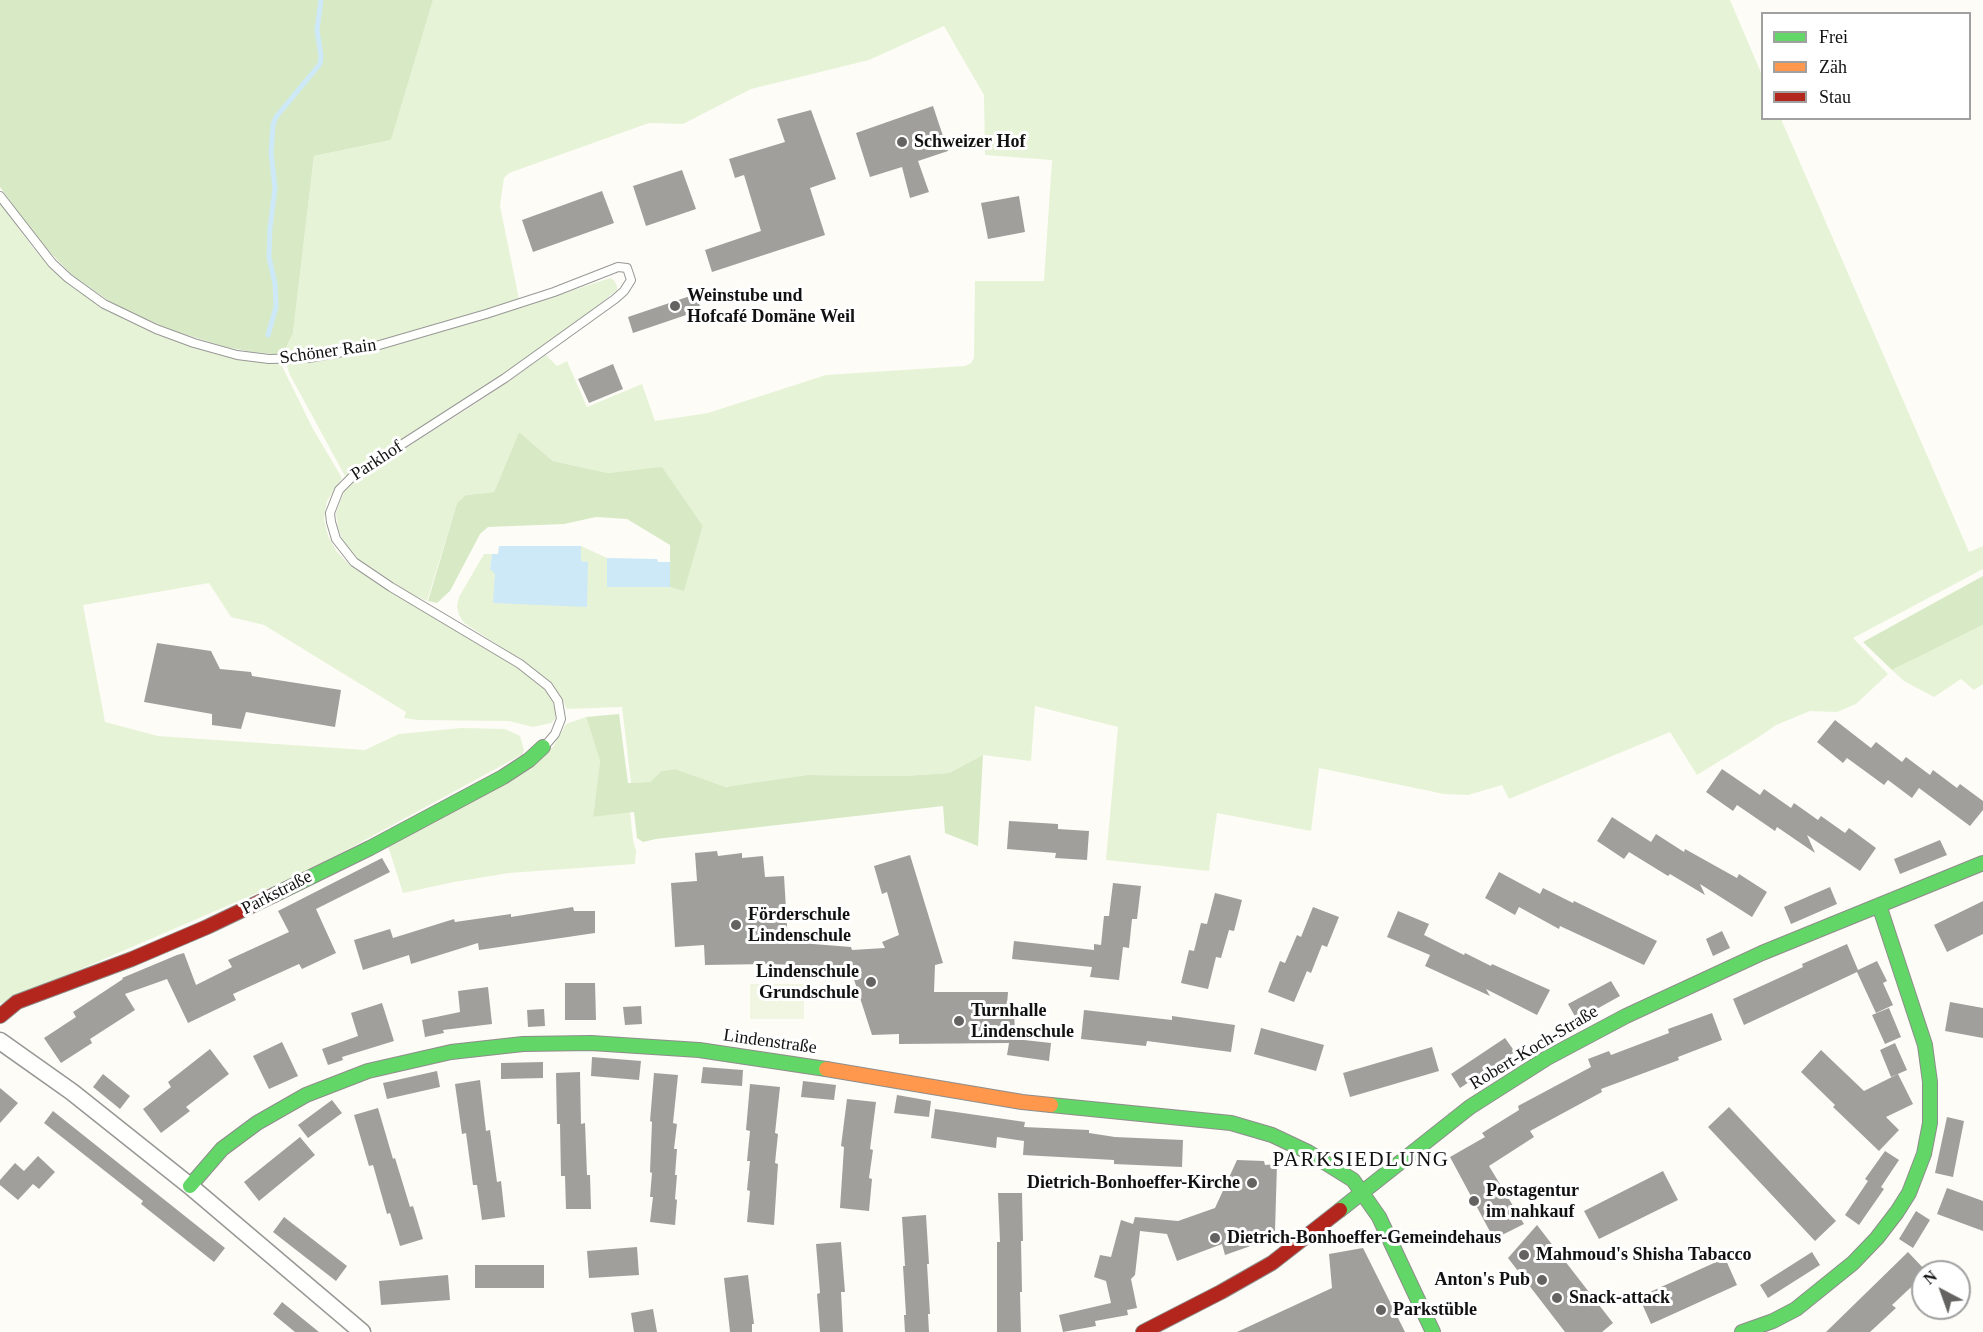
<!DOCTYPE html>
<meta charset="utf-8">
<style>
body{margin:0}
#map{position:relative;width:1983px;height:1332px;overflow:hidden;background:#fdfcf7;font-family:Georgia,serif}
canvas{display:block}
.legend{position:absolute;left:1761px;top:12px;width:210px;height:108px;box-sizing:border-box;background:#fff;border:2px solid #a0a0a0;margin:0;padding:8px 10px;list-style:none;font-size:18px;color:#111}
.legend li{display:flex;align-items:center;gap:12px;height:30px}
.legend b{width:30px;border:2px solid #a0a0a0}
.north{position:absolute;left:1911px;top:1260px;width:60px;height:60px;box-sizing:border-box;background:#fff;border:2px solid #a0a0a0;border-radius:50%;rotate:319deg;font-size:16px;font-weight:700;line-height:24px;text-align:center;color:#111}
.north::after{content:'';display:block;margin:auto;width:21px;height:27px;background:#646362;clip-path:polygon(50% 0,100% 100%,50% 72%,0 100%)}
</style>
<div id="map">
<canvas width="1983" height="1332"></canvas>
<ul class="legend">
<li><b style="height:8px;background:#63d668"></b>Frei</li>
<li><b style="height:8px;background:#ff974d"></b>Zäh</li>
<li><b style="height:8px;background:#b3261e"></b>Stau</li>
</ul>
<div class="north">N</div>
</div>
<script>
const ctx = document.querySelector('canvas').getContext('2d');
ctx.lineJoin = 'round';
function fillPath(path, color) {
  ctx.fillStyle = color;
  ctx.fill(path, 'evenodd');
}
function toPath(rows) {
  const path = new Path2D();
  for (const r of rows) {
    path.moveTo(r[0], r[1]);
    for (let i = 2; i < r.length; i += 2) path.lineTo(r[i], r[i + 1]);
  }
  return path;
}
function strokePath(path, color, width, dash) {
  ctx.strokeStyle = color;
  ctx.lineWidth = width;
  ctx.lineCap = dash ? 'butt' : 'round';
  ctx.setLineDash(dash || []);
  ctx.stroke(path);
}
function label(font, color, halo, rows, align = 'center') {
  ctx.font = font + ' Georgia,serif';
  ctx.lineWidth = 6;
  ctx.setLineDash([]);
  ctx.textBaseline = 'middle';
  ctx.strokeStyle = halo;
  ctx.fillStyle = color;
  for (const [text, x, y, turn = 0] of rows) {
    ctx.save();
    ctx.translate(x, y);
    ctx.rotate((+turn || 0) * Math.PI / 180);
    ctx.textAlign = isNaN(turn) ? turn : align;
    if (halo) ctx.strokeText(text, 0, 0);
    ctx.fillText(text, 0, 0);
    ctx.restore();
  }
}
fillPath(toPath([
 [433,0,1730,0,1762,75,1762,118,1781,119,1969,552,1983,546,1983,569,1853,638,1888,674,1856,704,1837,712,1810,711,1776,725,1762,735,1697,775,1670,732,1509,799,1502,785,1468,795,1444,794,1319,768,1311,831,1217,813,1209,871,1106,860,1118,727,1035,706,1031,761,983,755,949,773,903,776,807,775,731,787,723,786,675,769,661,771,650,782,631,783,622,707,567,709,559,694,550,682,529,665,464,623,459,615,457,606,459,597,484,554,492,554,490,569,588,562,581,561,581,546,607,558,607,587,670,587,684,590,703,526,662,468,608,473,553,461,519,432,494,492,466,495,457,503,427,601,409,593,373,569,359,560,344,543,338,528,336,513,344,492,360,477,475,404,546,355,557,366,567,361,587,407,642,384,655,421,708,413,826,375,965,366,971,363,974,358,975,281,1044,281,1052,160,985,155,984,95,944,26,869,60,751,89,683,124,649,123,509,173,504,178,500,206,519,299,559,295,610,278,614,280,617,286,617,290,580,320,496,379,345,476,290,375,283,356,293,333,314,156,391,140],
 [0,203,31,245,49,266,74,288,100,306,155,334,219,355,251,361,281,364,313,429,342,478,327,501,324,519,328,536,337,552,351,566,369,578,510,662,545,689,552,700,556,713,555,719,551,723,533,727,509,721,418,720,404,718,406,712,264,625,231,617,209,583,83,605,105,722,158,736,365,750,399,734,461,728,505,729,520,736,524,750,523,754,308,871,0,1004],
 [1983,625,1983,684,1974,690,1961,679,1934,697,1904,681,1892,670],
 [586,717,600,761,593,817,630,812,633,840,636,851,635,864,509,873,454,882,403,893,388,846,553,747,566,724]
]), '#e7f3d7');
fillPath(toPath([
 [0,0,433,0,391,140,314,156,293,333,283,355,252,352,226,347,174,331,136,315,112,303,72,275,39,241,0,187],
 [519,432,553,461,608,473,662,467,703,526,684,591,670,587,670,545,627,519,596,517,564,524,488,527,480,534,450,591,437,603,428,601,457,503,466,495,494,492],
 [1983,576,1983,625,1892,670,1863,642],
 [619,714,628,783,650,782,661,771,675,769,726,787,807,775,903,776,949,773,983,755,978,846,945,833,943,806,656,839,643,842,637,838,634,812,593,817,600,761,586,717]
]), '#d8eac5');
fillPath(toPath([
 [750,984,804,984,804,1019,750,1019]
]), '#f0f6e1');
fillPath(toPath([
 [499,546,581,546,581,561,588,562,587,607,493,603,495,574,490,569,492,554,498,554],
 [607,558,657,559,658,562,670,562,670,587,607,587]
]), '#cde8f7');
strokePath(toPath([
 [268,335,276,307,275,284,269,257,270,228,275,188,271,153,273,125,276,117,320,64,321,56,317,30,321,0]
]), '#cde8f7', 5);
fillPath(toPath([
 [933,106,948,151,918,161,929,192,910,198,902,167,870,177,856,133],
 [811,110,836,179,810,188,825,235,712,272,705,250,761,231,744,175,735,178,729,159,785,142,777,119],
 [682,170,696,209,646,226,633,186],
 [602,191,614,223,533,252,522,220],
 [1019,196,1025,232,988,239,981,203],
 [696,294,701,310,633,333,628,317],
 [613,364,623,389,589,403,578,379],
 [157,643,211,651,220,669,251,672,252,676,341,690,335,727,246,712,241,729,212,725,212,714,144,702],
 [1835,720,1871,748,1876,742,1902,762,1906,757,1930,775,1933,770,1957,788,1960,784,1983,801,1983,810,1970,826,1919,788,1912,798,1888,780,1884,785,1847,758,1843,763,1817,742],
 [1722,769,1760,795,1764,789,1791,808,1794,803,1818,820,1821,816,1845,833,1849,828,1876,848,1860,871,1807,835,1815,853,1777,827,1775,831,1737,805,1733,811,1706,792],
 [1612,817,1651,842,1656,834,1684,852,1685,849,1737,878,1739,874,1767,892,1752,917,1700,884,1705,895,1670,874,1668,876,1629,852,1624,859,1597,841],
 [1009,821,1058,824,1058,829,1089,831,1087,860,1055,858,1056,853,1007,849],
 [1940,840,1947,855,1900,874,1894,859],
 [717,851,718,856,742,853,742,858,763,856,765,877,784,876,788,942,851,947,852,950,885,948,882,942,899,935,887,892,882,894,874,866,910,855,943,963,935,965,934,992,1008,992,1007,1005,1014,1005,1015,1039,1051,1043,1049,1061,1007,1055,1009,1043,899,1044,899,1034,872,1035,850,967,767,964,705,965,704,945,675,947,671,883,697,881,695,853],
 [382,858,390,872,316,909,336,953,302,969,299,964,233,994,236,1000,188,1023,167,979,125,994,135,1010,90,1039,92,1043,61,1063,44,1038,76,1017,73,1012,123,979,122,978,177,955,184,953,196,985,232,967,228,960,289,932,278,911],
 [1499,872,1540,894,1543,888,1573,903,1574,901,1657,941,1644,965,1560,926,1559,929,1519,907,1515,915,1485,898],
 [1113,883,1141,886,1137,919,1132,919,1129,948,1123,947,1119,980,1090,977,1092,967,1012,959,1014,941,1094,950,1094,944,1101,945,1104,916,1109,916],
 [1830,887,1837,904,1791,924,1784,907],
 [1215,893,1242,900,1234,931,1229,930,1221,958,1216,957,1208,989,1181,983,1189,950,1194,951,1201,923,1207,924],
 [1983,901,1983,934,1947,952,1934,925],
 [573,907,574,911,595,911,595,933,479,950,478,943,411,964,409,955,363,970,354,940,390,929,393,938,454,919,455,922,511,914,511,917],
 [1313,907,1339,917,1327,947,1322,945,1311,973,1307,971,1294,1002,1268,992,1280,961,1285,963,1297,935,1301,937],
 [1398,911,1429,924,1424,935,1464,955,1465,953,1491,966,1492,964,1550,990,1537,1015,1486,989,1490,996,1425,966,1430,955,1387,937],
 [1722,931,1730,948,1713,956,1706,939],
 [1847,944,1858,970,1877,961,1887,981,1883,983,1893,1005,1876,1013,1857,972,1744,1025,1733,999,1803,967,1802,964],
 [1611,981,1620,996,1577,1020,1568,1004],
 [565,983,595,983,596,1020,565,1020],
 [488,987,492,1024,443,1030,444,1033,425,1037,422,1020,460,1012,458,991],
 [1950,1002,1983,1008,1983,1038,1945,1031],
 [382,1003,394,1041,342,1057,343,1060,328,1065,322,1049,358,1036,351,1013],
 [641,1006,642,1024,625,1025,623,1007],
 [1889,1008,1901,1037,1885,1044,1872,1015],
 [544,1009,545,1026,528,1027,527,1010],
 [1084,1010,1172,1020,1172,1016,1235,1025,1231,1052,1147,1041,1146,1046,1081,1039],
 [1712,1013,1722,1040,1678,1057,1679,1060,1601,1089,1602,1092,1530,1131,1534,1137,1489,1166,1524,1224,1494,1239,1450,1157,1485,1137,1482,1133,1519,1110,1518,1106,1591,1067,1588,1059,1609,1051,1611,1055,1669,1033,1668,1029],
 [1261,1028,1324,1045,1316,1071,1254,1054],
 [1505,1038,1515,1052,1460,1088,1451,1074],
 [282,1042,298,1076,269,1089,253,1056],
 [1895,1043,1907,1070,1891,1077,1880,1050],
 [1432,1047,1439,1071,1350,1097,1343,1073],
 [210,1049,229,1074,186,1107,190,1111,161,1133,143,1109,171,1087,168,1082],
 [1821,1050,1864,1091,1898,1074,1913,1104,1886,1117,1899,1130,1879,1151,1833,1107,1835,1105,1801,1072],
 [592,1057,641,1061,639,1080,591,1076],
 [543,1062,543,1078,501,1079,501,1063],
 [703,1067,743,1070,742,1086,701,1083],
 [437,1071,440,1087,387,1099,383,1083],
 [580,1072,581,1124,585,1123,587,1175,590,1175,591,1209,566,1209,565,1176,561,1176,560,1124,557,1124,556,1073],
 [654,1073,678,1075,673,1123,677,1124,674,1149,677,1149,675,1175,677,1175,675,1199,677,1200,675,1225,650,1222,653,1197,650,1197,652,1173,650,1172,652,1122,650,1121],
 [103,1074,130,1096,120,1109,93,1087],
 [480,1080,486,1131,490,1130,497,1182,501,1181,505,1217,482,1220,477,1185,473,1185,466,1133,462,1134,455,1084],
 [803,1081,836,1085,834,1100,801,1097],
 [750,1084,780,1087,775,1133,778,1134,775,1163,778,1164,774,1225,747,1222,750,1191,747,1190,750,1161,747,1161,750,1131,746,1130],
 [0,1088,18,1103,0,1123],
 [897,1095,931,1101,929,1117,894,1113],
 [847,1099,876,1102,870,1149,873,1150,869,1178,872,1179,869,1211,840,1208,844,1147,841,1146],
 [332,1100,342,1113,308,1138,298,1125],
 [1729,1107,1836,1221,1815,1241,1708,1127],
 [378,1108,393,1159,395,1158,410,1207,413,1206,423,1239,400,1246,390,1213,387,1214,373,1165,369,1166,354,1115],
 [935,1109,1025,1122,1024,1127,1089,1130,1089,1133,1115,1137,1183,1140,1182,1167,1114,1164,1114,1160,1023,1155,1024,1141,997,1137,996,1148,931,1138],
 [53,1111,225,1248,214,1262,141,1204,143,1201,44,1123],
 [1947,1117,1964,1121,1953,1177,1935,1173],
 [300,1137,315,1155,259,1201,244,1182],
 [1885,1151,1899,1160,1881,1187,1884,1189,1859,1225,1845,1215,1868,1181,1865,1179],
 [38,1156,55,1172,39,1189,33,1184,18,1200,0,1185,0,1180,15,1163,24,1171],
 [1237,1160,1264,1161,1265,1165,1277,1164,1275,1231,1262,1231,1262,1242,1225,1255,1222,1244,1177,1261,1167,1234,1140,1231,1135,1275,1131,1279,1137,1308,1127,1310,1128,1315,1095,1321,1096,1326,1063,1332,1059,1315,1111,1303,1106,1281,1094,1277,1100,1255,1111,1257,1121,1220,1133,1224,1135,1217,1178,1221,1215,1208],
 [1663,1171,1678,1200,1599,1239,1584,1211],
 [1947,1188,1983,1201,1983,1231,1937,1214],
 [998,1193,1022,1193,1023,1241,1021,1241,1022,1292,1020,1292,1021,1332,997,1332,997,1242,1000,1242],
 [1916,1211,1930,1220,1913,1248,1899,1239],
 [926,1215,929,1264,927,1264,930,1314,928,1314,929,1332,905,1332,904,1315,906,1315,903,1266,905,1266,902,1217],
 [284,1217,347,1266,336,1281,273,1232],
 [1537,1225,1613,1323,1602,1332,1565,1332,1508,1258],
 [841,1242,845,1292,841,1292,843,1332,820,1332,817,1294,820,1293,816,1244],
 [637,1247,639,1275,589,1278,587,1251],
 [1363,1248,1405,1332,1237,1332,1332,1288,1329,1254],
 [1812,1252,1820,1265,1768,1298,1760,1285],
 [1908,1252,1927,1272,1923,1272,1923,1276,1892,1305,1896,1308,1870,1332,1826,1332],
 [1725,1258,1737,1285,1651,1324,1639,1297],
 [475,1265,544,1265,544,1288,475,1288],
 [448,1275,450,1300,381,1305,379,1281],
 [748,1275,754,1324,752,1324,752,1332,730,1332,724,1278],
 [282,1302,319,1332,295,1332,273,1314],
 [653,1309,657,1332,634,1332,631,1313]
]), '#a19f9c');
const lane = toPath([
 [0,196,52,263,68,278,104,304,156,329,194,343,237,355,269,359,309,358,376,346,486,314,554,292,618,267,627,268,631,280,624,291,615,299,505,378,353,476,339,490,330,513,331,522,336,539,354,562,391,587,520,664,548,686,558,701,561,719,555,734,544,747]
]);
const street = toPath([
 [0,1041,72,1092,190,1186,362,1332]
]);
const fast = toPath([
 [274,895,370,848,503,777,529,760,543,747],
 [1051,1105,1231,1123,1272,1135,1308,1152,1353,1180,1379,1217,1433,1332],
 [190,1186,222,1149,257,1123,306,1095,368,1071,451,1052,523,1044,591,1043,699,1050,826,1069],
 [1340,1210,1470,1107,1547,1058,1626,1016,1762,953,1983,863],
 [1742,1332,1773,1321,1796,1309,1853,1263,1877,1238,1897,1212,1909,1193,1924,1154,1930,1123,1930,1082,1925,1045,1879,905]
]);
const slow = toPath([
 [826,1069,1022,1102,1051,1105]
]);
const jam = toPath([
 [0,1016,17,1002,132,959,207,927,274,895],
 [1143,1332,1221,1292,1272,1263,1340,1210]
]);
strokePath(lane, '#979795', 10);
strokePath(street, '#979795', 19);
strokePath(fast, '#8e8d8b', 16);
strokePath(slow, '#8e8d8b', 16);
strokePath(jam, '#8e8d8b', 16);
strokePath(lane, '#fffffe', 8);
strokePath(street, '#fffffe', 16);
strokePath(fast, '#63d668', 14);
strokePath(slow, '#ff974d', 14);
strokePath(jam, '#b3261e', 14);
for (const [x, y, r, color] of [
 [902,142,6,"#646362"],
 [675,306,6,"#646362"],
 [736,925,6,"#646362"],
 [871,982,6,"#646362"],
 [959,1021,6,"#646362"],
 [1252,1183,6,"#646362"],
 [1474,1201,6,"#646362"],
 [1215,1238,6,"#646362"],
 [1524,1255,6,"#646362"],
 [1542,1280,6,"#646362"],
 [1557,1298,6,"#646362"],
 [1381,1310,6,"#646362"]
]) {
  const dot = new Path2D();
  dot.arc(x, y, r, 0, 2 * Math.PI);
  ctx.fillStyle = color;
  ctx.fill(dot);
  strokePath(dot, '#fff', 2);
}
label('bold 18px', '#111', '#fff', [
 ["Schweizer Hof",914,142],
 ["Weinstube und",687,296],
 ["Hofcafé Domäne Weil",687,317],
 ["Förderschule",748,915],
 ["Lindenschule",748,936],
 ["Lindenschule",859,972,"right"],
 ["Grundschule",859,993,"right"],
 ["Turnhalle",971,1011],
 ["Lindenschule",971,1032],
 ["Dietrich-Bonhoeffer-Kirche",1240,1183,"right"],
 ["Postagentur",1486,1191],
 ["im nahkauf",1486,1212],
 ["Dietrich-Bonhoeffer-Gemeindehaus",1227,1238],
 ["Mahmoud's Shisha Tabacco",1536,1255],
 ["Anton's Pub",1530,1280,"right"],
 ["Snack-attack",1569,1298],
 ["Parkstüble",1393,1310]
], 'left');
label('18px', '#111', '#fff', [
 ["Schöner Rain",328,352,-8],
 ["Parkhof",377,461,-33],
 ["Parkstraße",277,893,-27],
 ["Lindenstraße",770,1042,8],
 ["Robert-Koch-Straße",1534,1048,-31]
]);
ctx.letterSpacing = '1.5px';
label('21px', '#111', '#fff', [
 ["PARKSIEDLUNG",1361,1160]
]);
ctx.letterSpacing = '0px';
</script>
